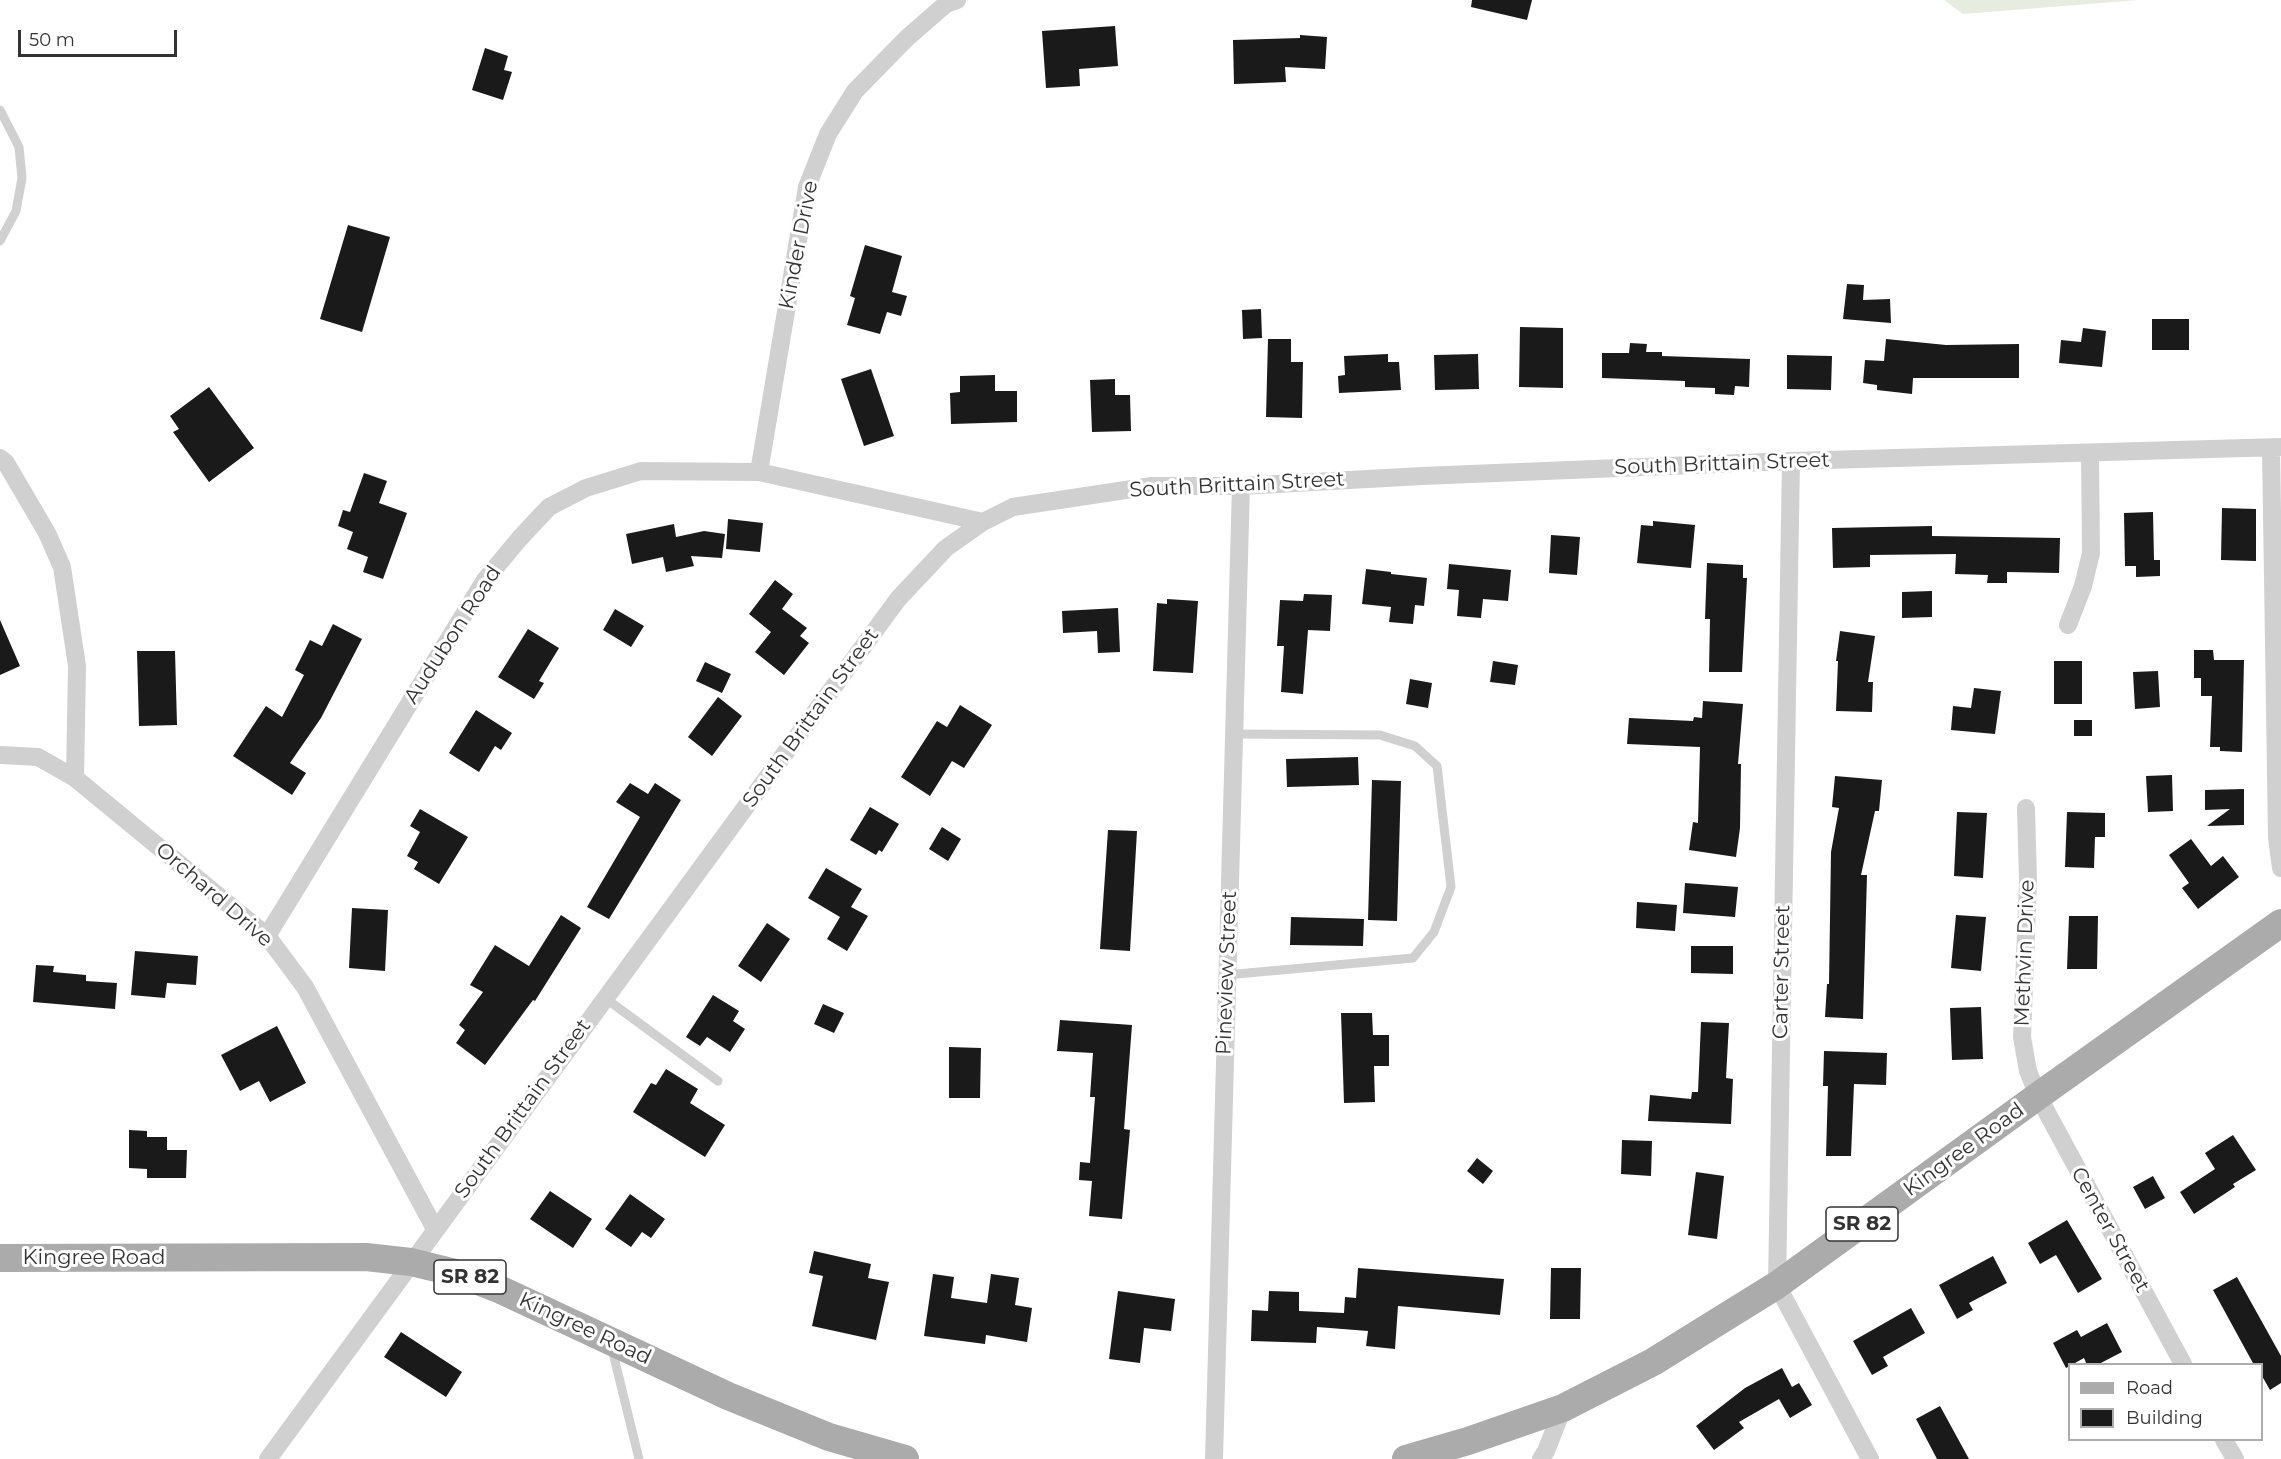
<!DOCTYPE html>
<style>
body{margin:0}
#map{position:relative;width:2281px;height:1459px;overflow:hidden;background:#fff;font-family:Montserrat,sans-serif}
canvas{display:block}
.legend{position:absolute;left:2068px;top:1363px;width:195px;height:78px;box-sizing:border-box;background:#fff;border:2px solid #adadad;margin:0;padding:8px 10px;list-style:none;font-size:18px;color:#333}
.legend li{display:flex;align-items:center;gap:12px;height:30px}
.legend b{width:30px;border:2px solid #adadad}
.scale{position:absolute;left:18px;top:30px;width:159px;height:27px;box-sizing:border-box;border:3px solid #333;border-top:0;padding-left:8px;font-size:18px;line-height:21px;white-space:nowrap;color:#333;-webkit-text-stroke:4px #fff;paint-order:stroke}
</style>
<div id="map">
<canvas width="2281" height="1459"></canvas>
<ul class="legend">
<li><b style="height:8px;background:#ababab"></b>Road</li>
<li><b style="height:16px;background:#1a1a1a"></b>Building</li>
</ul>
<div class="scale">50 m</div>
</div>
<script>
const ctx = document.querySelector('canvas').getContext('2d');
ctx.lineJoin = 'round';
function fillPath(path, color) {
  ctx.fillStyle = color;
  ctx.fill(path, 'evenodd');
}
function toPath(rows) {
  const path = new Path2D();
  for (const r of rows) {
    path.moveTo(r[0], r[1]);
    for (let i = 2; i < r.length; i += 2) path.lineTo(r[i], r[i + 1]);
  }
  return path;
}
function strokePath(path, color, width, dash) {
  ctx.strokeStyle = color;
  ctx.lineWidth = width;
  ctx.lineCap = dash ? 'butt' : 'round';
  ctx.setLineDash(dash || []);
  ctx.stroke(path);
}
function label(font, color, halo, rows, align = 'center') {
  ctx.font = font + ' Montserrat,sans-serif';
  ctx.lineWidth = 6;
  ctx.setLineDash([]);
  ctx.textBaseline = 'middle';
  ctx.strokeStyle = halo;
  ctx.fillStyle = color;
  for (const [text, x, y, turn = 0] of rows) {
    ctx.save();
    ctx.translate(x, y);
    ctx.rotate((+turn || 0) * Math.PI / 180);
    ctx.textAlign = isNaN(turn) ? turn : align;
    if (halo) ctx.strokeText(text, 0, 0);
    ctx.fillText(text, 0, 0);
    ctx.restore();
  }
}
fillPath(toPath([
 [1944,0,2139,0,1963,14]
]), '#e6ecdf');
fillPath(toPath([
 [1472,0,1532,0,1527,20,1471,7],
 [1115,26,1118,66,1079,69,1080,86,1046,88,1042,31],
 [1300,35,1327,37,1325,69,1285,67,1286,82,1234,84,1233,40,1300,38],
 [485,48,508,56,504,70,512,72,503,100,472,90],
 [348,225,390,237,362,332,320,319],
 [865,245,902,256,892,292,907,296,901,316,887,312,880,334,847,325,855,298,850,296],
 [1847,284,1864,285,1863,300,1890,299,1891,323,1843,319],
 [1261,309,1262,338,1243,339,1242,310],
 [2152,319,2189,319,2189,350,2152,350],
 [1520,327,1563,328,1563,388,1519,387],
 [2083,328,2106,331,2102,367,2059,363,2061,340,2081,342],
 [1268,339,1291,339,1291,362,1303,362,1302,418,1266,417],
 [1886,339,1946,345,2019,344,2019,378,1913,378,1912,394,1877,390,1877,385,1863,383,1865,360,1884,361],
 [1630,343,1647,344,1646,352,1662,352,1662,356,1750,359,1749,387,1735,386,1734,395,1715,394,1715,388,1685,387,1685,381,1602,378,1602,353,1629,353],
 [1388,354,1388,362,1399,362,1401,390,1339,393,1338,376,1345,375,1344,356],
 [1478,354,1479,389,1435,390,1434,355],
 [1787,355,1832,356,1831,390,1787,389],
 [871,369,894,436,864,446,841,379],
 [995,375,995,391,1017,391,1017,422,951,424,950,393,960,392,960,376],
 [1115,379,1115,395,1130,395,1131,431,1092,432,1090,380],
 [209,387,254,448,209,482,173,432,179,429,170,416],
 [364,473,387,481,379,503,407,513,383,579,363,572,368,557,347,549,353,532,338,526,343,510,350,512],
 [2222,508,2256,509,2256,561,2221,560],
 [2153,512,2154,560,2160,560,2160,576,2136,577,2136,566,2125,566,2124,513],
 [728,519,763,523,760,552,726,549],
 [1653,521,1695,525,1691,568,1637,563,1641,525,1653,526],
 [674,524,676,537,704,531,725,534,722,558,691,556,694,566,666,572,663,557,632,564,626,534],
 [1932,526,1932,536,2060,538,2059,573,2007,572,2007,583,1987,583,1988,575,1955,574,1956,554,1870,555,1870,567,1833,568,1832,528],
 [1551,535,1580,537,1577,575,1549,573],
 [1707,563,1743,565,1743,578,1747,578,1742,672,1709,672,1710,619,1705,619],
 [1449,564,1511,570,1508,601,1483,599,1481,618,1457,616,1459,590,1447,589],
 [1366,569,1391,572,1391,574,1427,578,1424,606,1415,605,1413,624,1389,622,1391,607,1362,604],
 [775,580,793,594,782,609,807,628,800,636,809,643,784,675,755,652,771,632,749,614],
 [1932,591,1932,617,1902,618,1902,592],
 [1304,594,1332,595,1330,631,1308,630,1303,694,1281,692,1284,646,1277,646,1280,600,1303,601],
 [1167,599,1198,601,1193,673,1153,671,1157,603,1167,604],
 [1118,608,1120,652,1098,653,1097,631,1063,633,1062,611],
 [615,609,644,626,631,647,603,630],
 [0,620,20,666,0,675],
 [333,624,362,639,321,718,290,763,306,773,292,795,233,756,266,706,282,717,304,675,295,670,310,640,322,646],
 [528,629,559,648,539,681,544,683,534,699,498,677],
 [1840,631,1875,636,1868,682,1873,682,1872,712,1836,711,1838,661,1836,661],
 [2194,650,2213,650,2214,660,2244,660,2242,752,2220,751,2220,747,2210,747,2212,696,2201,696,2201,678,2194,678],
 [137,651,175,651,177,725,139,726],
 [1493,661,1518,665,1515,685,1490,682],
 [2054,661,2082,661,2082,704,2054,704],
 [705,662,731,674,722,693,696,681],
 [2158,671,2160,707,2135,709,2133,672],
 [1410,679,1432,683,1428,708,1406,704],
 [1974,688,2001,691,1995,734,1951,730,1953,706,1971,708],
 [718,697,742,716,712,756,688,737],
 [1703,701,1743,704,1738,764,1741,764,1740,828,1736,857,1689,850,1693,822,1698,823,1700,747,1627,744,1629,718,1693,721,1694,717,1702,718],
 [960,705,992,725,964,768,952,761,930,796,901,777,937,721,947,727],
 [476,710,512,733,501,750,495,746,479,772,449,753],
 [2074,720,2092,720,2092,736,2074,736],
 [1358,757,1359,785,1287,787,1286,759],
 [2172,775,2173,811,2148,812,2146,776],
 [1835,776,1882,780,1879,811,1875,811,1861,875,1867,875,1863,1019,1825,1017,1827,984,1829,984,1831,852,1839,808,1832,807],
 [1372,780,1401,781,1397,921,1368,920],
 [630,783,648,794,655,783,681,800,609,919,587,907,640,817,616,802],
 [2244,789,2244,825,2207,826,2230,809,2205,810,2205,790],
 [870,807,899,824,882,852,879,850,876,855,850,840],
 [420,809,468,837,439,884,414,869,418,862,407,856,420,832,410,826],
 [1957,812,1987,813,1983,878,1954,876],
 [2067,812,2105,813,2105,837,2095,837,2094,868,2065,867],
 [942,827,961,839,948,861,929,849],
 [1108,830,1137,831,1130,951,1100,949],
 [2191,839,2211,866,2223,856,2239,877,2198,909,2182,888,2189,883,2169,855],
 [826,868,862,889,851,907,868,916,847,951,827,939,840,917,808,898],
 [1685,883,1738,887,1735,917,1683,913],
 [1637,902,1677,905,1675,931,1636,928],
 [352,908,388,910,385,971,349,968],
 [561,915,581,928,535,1001,533,1000,485,1065,456,1043,465,1030,459,1025,483,992,470,985,495,945,529,966],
 [1956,915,1986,917,1981,971,1951,968],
 [2069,916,2098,916,2097,969,2067,969],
 [1291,917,1364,919,1363,946,1290,945],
 [767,923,790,939,761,982,738,966],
 [1691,946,1733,946,1733,974,1691,973],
 [135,951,198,956,196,985,167,983,165,998,131,995],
 [36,965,54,966,53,972,86,975,86,981,117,983,115,1009,33,1002],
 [713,995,739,1011,733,1021,745,1029,730,1052,707,1037,700,1046,686,1037],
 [823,1004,844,1013,834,1033,814,1024],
 [1981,1007,1983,1059,1952,1060,1950,1008],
 [1341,1013,1372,1013,1373,1035,1389,1035,1389,1066,1374,1066,1375,1102,1344,1103],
 [1060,1020,1132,1025,1124,1129,1130,1130,1122,1219,1089,1216,1092,1181,1079,1180,1080,1162,1090,1163,1095,1097,1090,1097,1093,1053,1057,1051],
 [1701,1022,1729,1023,1726,1078,1733,1079,1731,1124,1648,1121,1650,1095,1691,1099,1692,1092,1698,1092],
 [277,1026,306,1083,270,1102,259,1081,240,1091,221,1055],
 [949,1047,981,1048,980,1098,949,1098],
 [1824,1051,1887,1053,1886,1085,1854,1084,1851,1156,1826,1156,1828,1086,1823,1086],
 [666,1069,698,1089,690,1103,725,1125,705,1157,633,1112,651,1083,656,1085],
 [129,1130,147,1131,147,1137,167,1137,167,1150,187,1150,186,1178,147,1178,147,1169,129,1168],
 [2233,1135,2256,1170,2233,1184,2235,1187,2194,1214,2180,1192,2215,1169,2205,1153],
 [1622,1140,1652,1141,1651,1176,1621,1174],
 [1477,1158,1493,1171,1483,1184,1467,1171],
 [1696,1172,1724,1176,1717,1239,1688,1235],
 [2153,1176,2165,1198,2145,1209,2133,1187],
 [550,1191,592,1219,573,1248,530,1219],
 [630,1194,665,1219,651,1238,642,1232,631,1247,605,1229],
 [2067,1220,2102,1279,2078,1293,2056,1255,2040,1264,2028,1243],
 [814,1251,871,1264,868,1278,889,1282,876,1340,812,1326,823,1276,809,1273],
 [1993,1256,2007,1283,1969,1303,1973,1310,1957,1319,1939,1285],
 [1358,1268,1504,1279,1500,1315,1398,1306,1395,1349,1366,1346,1368,1331,1317,1327,1316,1343,1251,1341,1252,1310,1268,1311,1269,1291,1299,1292,1299,1311,1344,1313,1345,1297,1356,1298],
 [1551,1268,1581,1268,1580,1319,1550,1319],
 [933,1274,954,1277,951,1298,987,1303,991,1274,1019,1278,1015,1305,1032,1308,1027,1342,986,1335,985,1344,924,1336],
 [2237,1277,2281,1356,2281,1383,2270,1390,2262,1376,2262,1365,2254,1365,2213,1290],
 [1118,1291,1175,1299,1171,1331,1144,1328,1140,1363,1109,1359],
 [1911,1308,1925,1333,1883,1357,1888,1366,1872,1375,1853,1341],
 [2107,1323,2122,1352,2097,1365,2087,1365,2084,1358,2066,1368,2053,1343,2077,1330,2081,1337],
 [401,1332,462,1372,446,1397,384,1357],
 [1782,1368,1792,1387,1799,1383,1812,1405,1790,1418,1779,1399,1739,1422,1744,1428,1714,1450,1696,1426,1745,1388],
 [1940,1406,1969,1459,1937,1459,1916,1419]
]), '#1a1a1a');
strokePath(toPath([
 [0,110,19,147,22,178,16,211,0,241],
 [1226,975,1413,958,1434,932,1451,887,1437,766,1415,746,1380,735,1234,734],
 [605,998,718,1081],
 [612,1349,639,1459]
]), '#d0d0d0', 9);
strokePath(toPath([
 [2271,448,2277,837,2281,868],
 [0,458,6,463,47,533,62,567,77,666,75,778],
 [1791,461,1777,1285,1870,1459],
 [759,472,807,187,828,134,855,91,907,38,946,4,957,0],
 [2068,625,2083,586,2091,553,2090,454],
 [0,755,38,757,75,778,267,936,305,987,435,1229],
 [2026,808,2028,881,2022,1037,2028,1071,2038,1096,2183,1364],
 [267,936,485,580,520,538,549,507,586,488,641,471,759,472,983,522],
 [2224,1440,2235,1459],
 [268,1459,898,599,946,548,983,522,1013,507,1152,486,1241,486,1422,476,1791,461,2281,447],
 [1214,1459,1241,486],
 [1541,1459,1546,1451,1563,1408]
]), '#d0d0d0', 18);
strokePath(toPath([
 [0,1258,366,1257,411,1262,460,1274,501,1290,728,1396,829,1437,905,1459],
 [1406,1459,1468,1441,1563,1408,1653,1362,1777,1285,2038,1096,2281,923]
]), '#ababab', 28);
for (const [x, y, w] of [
 [1862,1224,72],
 [470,1277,72]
]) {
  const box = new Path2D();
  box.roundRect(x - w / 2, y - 17, w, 34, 4.5);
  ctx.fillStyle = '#fff';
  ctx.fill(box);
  strokePath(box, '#333', 1.5);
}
label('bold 20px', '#333', null, [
 ["SR 82",1862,1224],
 ["SR 82",470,1277]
]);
label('21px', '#333', '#fff', [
 ["Kinder Drive",799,245,-79],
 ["South Brittain Street",1722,464,-2],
 ["South Brittain Street",1237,485,-3],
 ["Audubon Road",453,635,-57],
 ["South Brittain Street",811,718,-54],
 ["Orchard Drive",214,895,41],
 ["Methvin Drive",2025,953,-88],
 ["Carter Street",1782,972,-89],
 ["Pineview Street",1227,973,-88],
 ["South Brittain Street",523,1109,-54],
 ["Kingree Road",1964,1150,-36],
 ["Center Street",2110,1230,61],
 ["Kingree Road",94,1258],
 ["Kingree Road",585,1329,25]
]);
</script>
